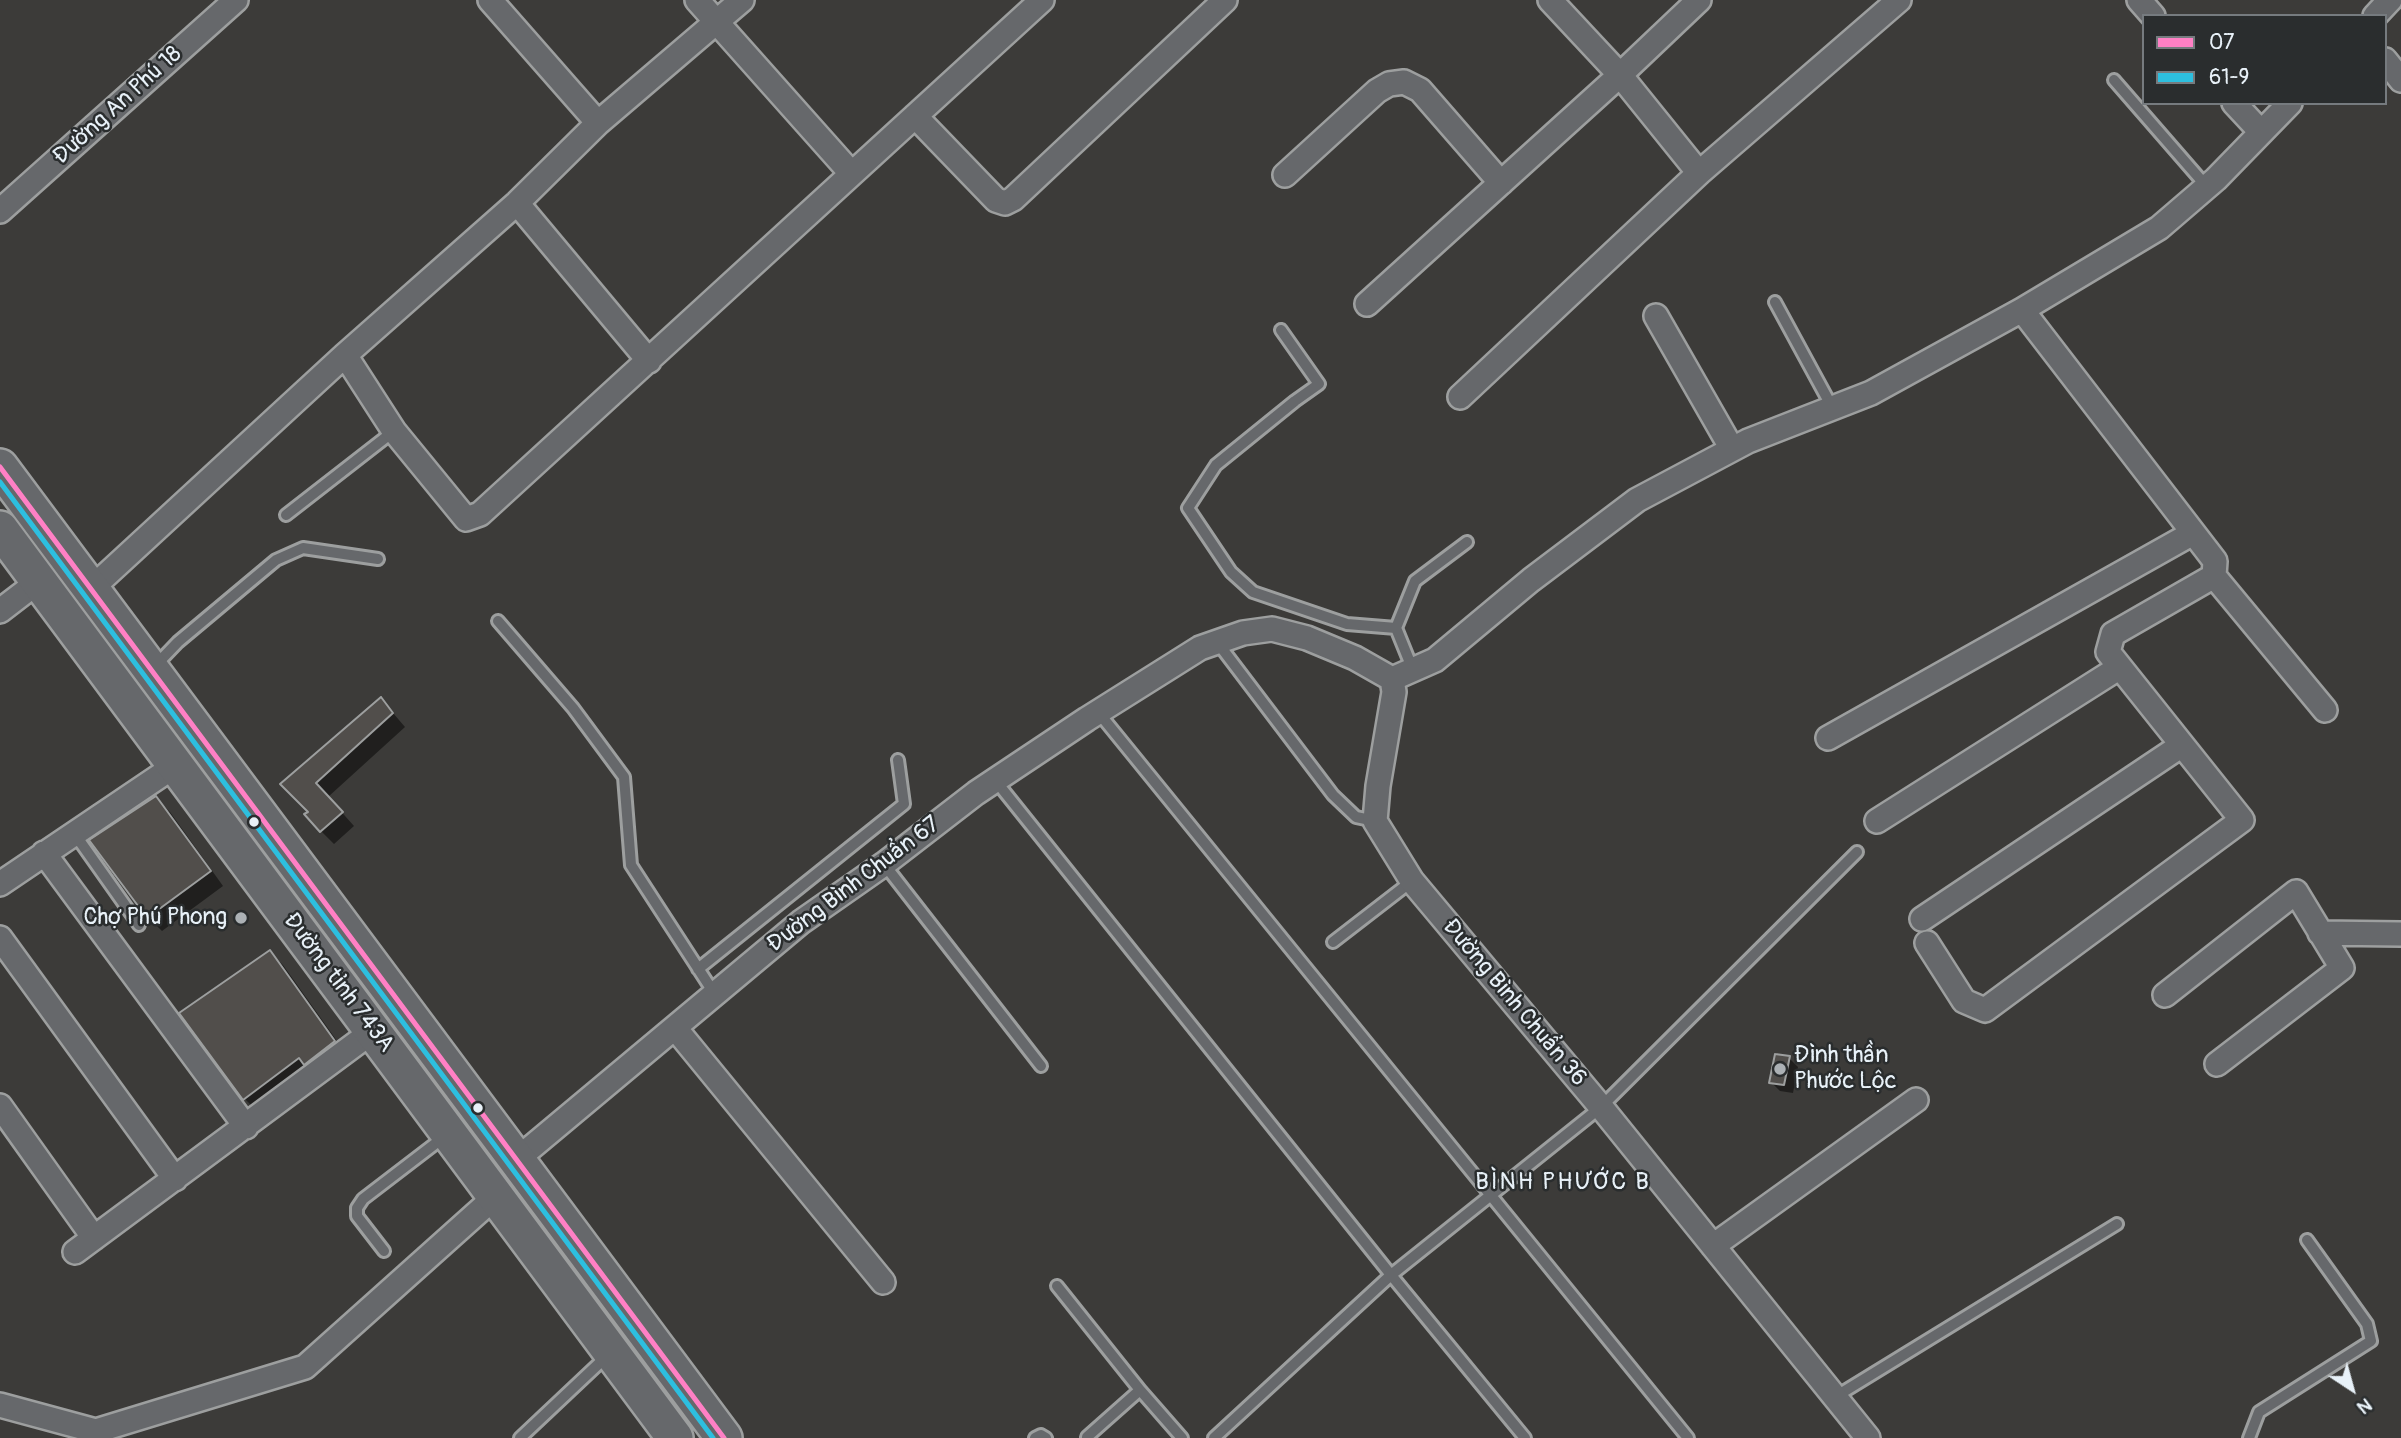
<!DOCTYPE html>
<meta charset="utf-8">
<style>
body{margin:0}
#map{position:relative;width:2401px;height:1438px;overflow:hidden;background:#3c3b39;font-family:Pangolin,sans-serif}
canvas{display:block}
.legend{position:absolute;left:2142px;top:14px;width:245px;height:91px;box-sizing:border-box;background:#2a2d2e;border:2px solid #767b7f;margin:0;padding:9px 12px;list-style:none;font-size:21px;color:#e8f1f8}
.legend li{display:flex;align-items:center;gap:14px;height:35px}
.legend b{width:35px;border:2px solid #767b7f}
.north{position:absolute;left:2317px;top:1354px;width:70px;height:70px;-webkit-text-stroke:5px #2a2d2e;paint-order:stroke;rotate:144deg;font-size:19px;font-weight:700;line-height:28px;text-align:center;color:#e8f1f8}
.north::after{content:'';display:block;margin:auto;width:24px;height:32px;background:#e8f1f8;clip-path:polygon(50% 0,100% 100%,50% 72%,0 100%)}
</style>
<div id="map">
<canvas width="2401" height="1438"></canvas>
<ul class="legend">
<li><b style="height:9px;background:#ff80c5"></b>07</li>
<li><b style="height:9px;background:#2dbfdf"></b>61-9</li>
</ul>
<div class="north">N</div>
</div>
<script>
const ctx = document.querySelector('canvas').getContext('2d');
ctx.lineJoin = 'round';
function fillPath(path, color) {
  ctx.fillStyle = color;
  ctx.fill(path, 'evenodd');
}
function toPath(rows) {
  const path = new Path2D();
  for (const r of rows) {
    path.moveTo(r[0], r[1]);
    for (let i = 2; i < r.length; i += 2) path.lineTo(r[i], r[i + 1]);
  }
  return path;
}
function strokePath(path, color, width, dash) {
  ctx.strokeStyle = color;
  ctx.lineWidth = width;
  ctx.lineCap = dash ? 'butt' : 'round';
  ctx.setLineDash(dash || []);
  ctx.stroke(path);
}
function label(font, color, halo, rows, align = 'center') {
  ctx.font = font + ' Pangolin,sans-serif';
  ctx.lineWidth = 5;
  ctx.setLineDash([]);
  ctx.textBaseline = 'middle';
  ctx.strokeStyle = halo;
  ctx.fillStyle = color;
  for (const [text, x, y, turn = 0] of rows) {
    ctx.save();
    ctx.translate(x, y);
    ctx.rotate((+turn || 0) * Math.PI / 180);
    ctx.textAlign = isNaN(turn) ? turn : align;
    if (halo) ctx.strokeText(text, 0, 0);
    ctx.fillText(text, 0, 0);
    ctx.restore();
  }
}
fillPath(toPath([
 [381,699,405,727,328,797,354,826,334,844,321,831,310,812,282,784],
 [156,798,170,812,223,886,162,931,148,917],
 [270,952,283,965,347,1055,258,1112,245,1099],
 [1789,1058,1798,1067,1793,1093,1780,1091,1771,1082]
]), '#0007');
const building = toPath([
 [381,697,393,713,316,783,343,812,320,832,304,814,308,812,280,784,381,697],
 [156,796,211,871,147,918,89,840,156,796],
 [270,950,335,1041,304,1065,299,1058,243,1100,179,1013,270,950],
 [1775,1054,1790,1056,1784,1085,1769,1083,1775,1054]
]);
fillPath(building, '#514e4b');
strokePath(building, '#9d9f9f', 2);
const lane = toPath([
 [2114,80,2207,187],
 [1775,302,1832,407],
 [1281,330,1319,384,1295,401,1216,465,1188,508,1231,572,1253,592,1347,624,1396,628,1413,670],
 [286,515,394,431],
 [498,621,573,708,624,777,631,865,714,993],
 [1396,628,1415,581,1467,542],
 [1217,642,1333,795,1356,817,1375,821],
 [155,666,178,642,276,560,303,548,378,559],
 [1098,712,1688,1438],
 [995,780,1391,1275,1525,1438],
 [74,833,139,925],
 [884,864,1041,1066],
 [1333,942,1412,881],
 [698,969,904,804,898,760],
 [384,1251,357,1216,357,1208,363,1199,444,1137],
 [1057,1286,1140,1390],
 [1835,1397,2117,1224],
 [1087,1437,1140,1390,1182,1438],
 [520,1438,607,1356],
 [1035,1438,1041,1435,1046,1438],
 [1214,1438,1391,1275,1601,1107,1857,852],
 [2249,1438,2259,1412,2371,1341,2367,1324,2307,1240]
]);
const street = toPath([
 [490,0,598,123],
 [697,0,851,173],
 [1550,0,1620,75,1699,173,1899,0],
 [2139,0,2153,16],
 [2375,16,2390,0],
 [2385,60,2401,80],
 [2234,103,2261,132],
 [915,116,996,200,1005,203,1013,199,1225,0],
 [1285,175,1377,91,1389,84,1404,82,1420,90,1501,183],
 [517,203,649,361],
 [0,211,236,0],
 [1367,304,1620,75,1699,0],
 [1656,316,1732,449],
 [345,355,394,431,466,519,480,514,1042,0],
 [1460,397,1699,173],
 [2214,576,2325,710],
 [91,589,345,355,517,203,598,123,742,0],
 [0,611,39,581],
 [1392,679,1435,660,1531,580,1637,500,1748,441,1871,393,2022,310,2159,228,2216,179,2290,103],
 [1828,738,2193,533],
 [1877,821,2120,667],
 [44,853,246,1127],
 [0,884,176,765],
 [1922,919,2182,745],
 [2320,933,2401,934],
 [0,938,175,1179],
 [1927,943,1964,1001,1985,1010,2242,820,2108,652,2113,634,2214,576,2215,561,2022,310],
 [2165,995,2296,892,2342,968,2217,1064],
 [675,1028,883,1282],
 [0,1106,94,1238],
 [515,1161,801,922,884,864,976,793,1087,719,1200,648,1243,633,1272,629,1307,638,1355,658,1392,679,1394,692,1378,786,1375,821,1412,881,1601,1107,1868,1438],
 [1713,1246,1916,1100],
 [75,1252,373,1031],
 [0,1405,96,1431,305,1367,496,1196]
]);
const primary = toPath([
 [0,467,724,1438],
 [0,529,675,1438]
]);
strokePath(lane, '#9d9f9f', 16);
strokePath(street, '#9d9f9f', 28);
strokePath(primary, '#9d9f9f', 40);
strokePath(lane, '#66686b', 10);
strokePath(street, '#66686b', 23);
strokePath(primary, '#66686b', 35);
strokePath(toPath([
 [0,467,724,1438]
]), '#ff80c5', 5);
strokePath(toPath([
 [0,482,713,1438]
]), '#2dbfdf', 5);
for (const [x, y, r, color] of [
 [254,822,6,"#e8f1f8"],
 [241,918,7,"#acb1b5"],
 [1780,1069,7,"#acb1b5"],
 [478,1108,6,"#e8f1f8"]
]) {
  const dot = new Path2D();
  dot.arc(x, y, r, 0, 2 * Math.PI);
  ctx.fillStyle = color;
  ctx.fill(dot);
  strokePath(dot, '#2a2d2e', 2.5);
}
label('23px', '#e8f1f8', '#2a2d2e', [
 ["Đường An Phú 18",118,106,-42],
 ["Đường Bình Chuẩn 67",854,885,-37],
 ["Đường tỉnh 743A",338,983,53],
 ["Đường Bình Chuẩn 36",1514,1003,50]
]);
label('23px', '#e8f1f8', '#2a2d2e', [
 ["Chợ Phú Phong",227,918],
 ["Đình thần",1794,1056,"left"],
 ["Phước Lộc",1794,1082,"left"]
], 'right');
ctx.letterSpacing = '2px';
label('24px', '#e8f1f8', '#2a2d2e', [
 ["BÌNH PHƯỚC B",1563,1183]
]);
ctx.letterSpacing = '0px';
</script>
